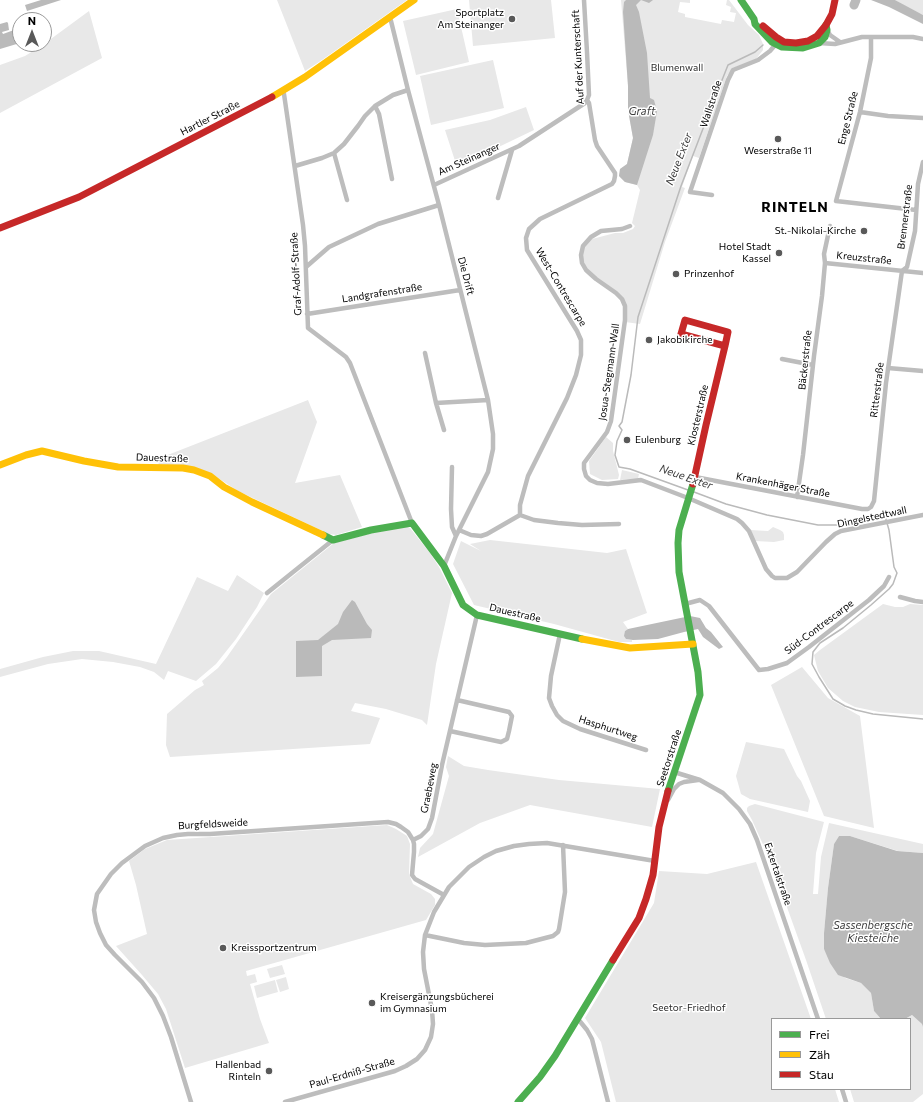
<!DOCTYPE html>
<meta charset="utf-8">
<style>
body{margin:0}
#map{position:relative;width:923px;height:1102px;overflow:hidden;background:#fff;font-family:Commissioner,sans-serif}
canvas{display:block}
.legend{position:absolute;left:771px;top:1018px;width:140px;height:72px;box-sizing:border-box;background:#fff;border:1px solid #999;margin:0;padding:5px 7px;list-style:none;font-size:12px;color:#000}
.legend li{display:flex;align-items:center;gap:8px;height:20px}
.legend b{width:20px;border:1px solid #999}
.north{position:absolute;left:12px;top:12px;width:40px;height:40px;box-sizing:border-box;background:#fff;border:1px solid #999;border-radius:50%;rotate:0deg;font-size:11px;font-weight:700;line-height:16px;text-align:center;color:#000}
.north::after{content:'';display:block;margin:auto;width:14px;height:18px;background:#595959;clip-path:polygon(50% 0,100% 100%,50% 72%,0 100%)}
</style>
<div id="map">
<canvas width="923" height="1102"></canvas>
<ul class="legend">
<li><b style="height:5px;background:#4caf50"></b>Frei</li>
<li><b style="height:5px;background:#ffc107"></b>Zäh</li>
<li><b style="height:5px;background:#c62828"></b>Stau</li>
</ul>
<div class="north">N</div>
</div>
<script>
const ctx = document.querySelector('canvas').getContext('2d');
ctx.lineJoin = 'round';
function fillPath(path, color) {
  ctx.fillStyle = color;
  ctx.fill(path, 'evenodd');
}
function toPath(rows) {
  const path = new Path2D();
  for (const r of rows) {
    path.moveTo(r[0], r[1]);
    for (let i = 2; i < r.length; i += 2) path.lineTo(r[i], r[i + 1]);
  }
  return path;
}
function strokePath(path, color, width, dash) {
  ctx.strokeStyle = color;
  ctx.lineWidth = width;
  ctx.lineCap = dash ? 'butt' : 'round';
  ctx.setLineDash(dash || []);
  ctx.stroke(path);
}
function label(font, color, halo, rows, align = 'center') {
  ctx.font = font + ' Commissioner,sans-serif';
  ctx.lineWidth = 3;
  ctx.setLineDash([]);
  ctx.textBaseline = 'middle';
  ctx.strokeStyle = halo;
  ctx.fillStyle = color;
  for (const [text, x, y, turn = 0] of rows) {
    ctx.save();
    ctx.translate(x, y);
    ctx.rotate((+turn || 0) * Math.PI / 180);
    ctx.textAlign = isNaN(turn) ? turn : align;
    if (halo) ctx.strokeText(text, 0, 0);
    ctx.fillText(text, 0, 0);
    ctx.restore();
  }
}
fillPath(toPath([
 [277,0,407,0,322,60,305,71],
 [469,0,551,0,555,38,473,46],
 [621,0,690,0,690,3,680,2,678,12,685,14,685,17,721,24,722,20,734,22,736,13,730,12,731,7,726,5,727,0,729,0,748,25,759,35,763,44,763,50,756,59,733,68,727,76,699,158,693,156,682,187,685,188,665,242,640,324,625,322,622,299,587,270,581,254,584,245,592,239,615,233,623,233,633,229,635,226,632,223,640,190,637,185,625,182,619,176,620,169,627,164,633,138,628,110,628,86],
 [895,0,923,0,923,15,910,9],
 [457,9,469,62,416,75,403,21],
 [89,11,102,58,0,113,0,65,25,56,44,44],
 [493,60,504,108,431,125,420,76],
 [526,107,534,130,457,167,445,130,490,120],
 [308,400,317,422,295,483,340,475,362,527,336,535,329,534,238,491,212,474,158,466,160,458],
 [606,437,613,443,613,451,619,475,618,479,602,480,590,474,589,461],
 [622,470,639,474,638,479,620,480],
 [405,526,410,528,430,553,439,567,452,593,436,664,427,725,422,720,386,709,355,703,351,711,380,718,370,744,170,757,166,745,167,714,195,690,204,685,202,681,218,668,227,657,271,594,334,543,380,531],
 [773,527,780,530,783,532,784,535,784,540,774,542,755,541,750,530,768,531],
 [490,540,607,553,626,549,647,613,623,622,628,629,625,631,626,639,632,640,632,642,619,642,554,624,474,605,453,564,461,541,481,551,470,544],
 [237,575,264,593,257,607,236,639,216,664,196,681,168,671,164,680,154,672,140,667,113,662,82,659,48,664,0,677,0,669,43,657,73,651,99,651,156,664,197,577,228,591],
 [883,604,895,607,903,607,910,604,923,605,923,715,879,712,855,707,843,701,828,688,818,671,814,655,820,650],
 [802,667,828,698,860,716,874,828,824,816,771,685],
 [746,742,784,749,797,776,801,781,810,801,808,812,750,799,741,794,736,776],
 [448,756,464,766,488,770,559,780,660,789,652,827,530,805,480,823,418,857,420,848,433,834,449,776,446,767],
 [755,804,824,822,816,853,813,894,818,894,821,857,829,823,923,844,923,853,898,851,850,836,839,836,834,844,828,888,824,933,824,949,845,978,861,983,871,993,874,1011,881,1019,826,1019,806,960,770,860,752,820,747,811,747,808,749,806],
 [387,825,396,829,407,836,410,844,409,874,413,884,431,894,435,899,435,905,426,920,246,971,247,976,255,974,257,982,250,984,260,1019,269,1043,185,1068,166,1009,158,994,142,975,116,946,147,934,136,885,129,861,145,849,167,840],
 [756,862,811,1019,772,1019,772,1089,835,1089,839,1102,616,1102,601,1042,585,1018,654,903,659,871,707,874],
 [282,965,285,974,270,978,267,969],
 [286,977,289,989,280,992,276,980],
 [275,980,278,992,257,998,254,986],
 [912,1015,922,1024,923,1027,923,1094,913,1102,854,1102,850,1089,910,1089,910,1019,905,1019]
]), '#e8e8e8');
fillPath(toPath([
 [41,0,61,0,27,11,25,5],
 [626,0,653,0,649,3,641,0,636,5,639,12,647,53,650,98,654,100,657,111,653,135,637,185,625,182,619,176,620,169,627,164,633,138,628,110,628,86,623,12,624,2],
 [871,0,895,0,923,15,923,24,889,7],
 [7,22,8,23,9,30,2,32,3,34,14,30,20,30,20,43,0,49,0,24],
 [352,600,355,602,367,624,372,630,371,638,332,640,322,646,322,676,296,677,296,641,318,640,338,624,343,612],
 [690,616,700,618,706,628,711,632,723,647,719,649,703,637,698,629,684,632,658,639,633,640,626,639,624,636,625,631,628,629],
 [839,836,850,836,897,851,923,853,923,1027,922,1024,912,1015,905,1019,881,1019,874,1011,871,993,861,983,838,975,830,963,824,949,824,933,828,888,834,844]
]), '#bababa');
strokePath(toPath([
 [688,490,630,469,619,467,615,455,617,441,622,430,619,426,622,422,631,375,638,317,681,186,709,113,728,65,755,52,763,45],
 [694,492,726,504,767,515,818,525,842,525,866,519,885,516,889,530,894,567,897,573,893,584,889,589,871,605,843,628,820,643,813,652,812,664,819,677,833,699,845,706,856,710,873,714,923,719]
]), '#bababa', 1.5);
strokePath(toPath([
 [854,5,856,0]
]), '#bababa', 9);
strokePath(toPath([
 [390,18,391,21,408,90,439,205,488,400,493,434,493,449,488,472,456,536,444,566],
 [827,30,830,35,840,42],
 [871,38,871,58,860,112,836,201,916,210],
 [819,43,835,44,862,37,913,37,923,39],
 [282,91,284,94,303,225,305,246,308,328,346,357,350,363,412,523],
 [375,106,379,114,392,179],
 [860,112,888,116,923,118],
 [334,153,347,200],
 [295,166,322,158,334,153,344,144,358,126,365,116,375,106,393,95,408,90],
 [434,185,519,146,585,103,587,100],
 [712,195,690,192,728,80,733,70,758,60,770,51,776,44],
 [498,198,512,150],
 [630,226,622,229,601,231,591,237,583,246,581,255,582,263,586,270,596,279,616,293,622,299,625,306,625,320,611,421,607,432,584,463,584,469,586,476,590,480,597,483,608,484,641,480,688,498,737,519,742,523,749,531,766,569,772,576,775,578,787,578,797,572,826,542,835,534,841,531,923,515],
 [825,263,923,273],
 [306,267,329,247,378,224,439,205],
 [902,271,907,267,915,231,918,184,923,162],
 [307,314,460,290],
 [425,353,436,403,488,400],
 [782,359,813,365],
 [888,368,923,371],
 [436,403,444,430],
 [452,467,451,509,452,527,456,536],
 [695,477,862,509,868,509,871,507,874,501,886,383,902,271],
 [797,497,803,455,814,356,822,296,825,263,824,254,830,226],
 [520,515,520,505,528,476,567,398,576,375,581,355,581,340,577,331,527,250,526,238,529,229,540,219,612,184,614,181,615,176,615,173,597,146,595,140,589,103,587,100,589,95,587,52,584,0],
 [520,515,534,520,558,523,582,525,619,524],
 [459,530,471,535,481,536,487,534,520,515],
 [267,593,333,540],
 [900,597,915,601,923,602],
 [685,604,700,600,709,606,759,670,768,669,787,663,809,647,869,600,884,586,889,577],
 [560,634,551,676,549,698,552,706,557,715,563,721,580,729,646,750],
 [450,731,501,742,507,739,509,731,512,716,509,712,457,700],
 [674,772,700,780,723,793,739,809,750,824,757,840,818,1019],
 [668,800,674,789,679,784,684,782,698,780],
 [413,840,421,836,428,829,432,818,442,765,477,615],
 [425,935,464,943,485,945,526,943,553,936,558,932,559,929,565,892,563,845],
 [578,1019,587,1030,592,1039,608,1102],
 [842,1089,846,1102],
 [191,1102,171,1037,163,1016,154,998,142,982,115,955,106,945,100,933,96,922,94,910,97,894,111,874,122,863,145,846,163,838,177,835,188,834,210,834,388,822,396,824,401,827,408,832,413,840,414,844,414,852,412,875,415,879,444,895],
 [285,1102,395,1071,406,1066,417,1059,425,1050,431,1037,433,1024,432,1010,424,969,423,952,425,935,434,912,449,887,469,867,484,857,496,851,514,846,529,844,547,843,655,861]
]), '#bdbdbd', 4.5);
strokePath(toPath([
 [741,0,754,19,755,24,772,42,782,47,803,48,819,43,825,37,827,30,826,25],
 [323,535,333,540,371,530,412,523,444,566,463,605,477,615,582,639],
 [668,791,700,695,698,672,679,572,678,543,679,530,693,484],
 [518,1102,540,1077,555,1056,613,960]
]), '#4caf50', 7);
strokePath(toPath([
 [272,97,305,77,414,0],
 [0,465,26,455,42,451,84,461,118,467,183,468,194,470,210,476,224,487,252,502,323,535],
 [582,639,630,648,693,644]
]), '#ffc107', 7);
strokePath(toPath([
 [763,26,776,37,784,42,796,43,808,41,817,36,826,25,832,14,835,0],
 [0,228,79,197,272,97],
 [693,484,706,425,725,346,728,332,685,320,681,334,725,346],
 [613,960,639,918,646,899,653,875,659,827,668,791]
]), '#c62828', 7);
for (const [x, y, r, color] of [
 [512,19,4,"#595959"],
 [778,139,4,"#595959"],
 [864,231,4,"#595959"],
 [779,253,4,"#595959"],
 [676,274,4,"#595959"],
 [649,340,4,"#595959"],
 [627,440,4,"#595959"],
 [223,948,4,"#595959"],
 [372,1003,4,"#595959"],
 [269,1071,4,"#595959"]
]) {
  const dot = new Path2D();
  dot.arc(x, y, r, 0, 2 * Math.PI);
  ctx.fillStyle = color;
  ctx.fill(dot);
  strokePath(dot, '#fff', 1.5);
}
label('10px', '#000', '#fff', [
 ["Sportplatz",504,13,"right"],
 ["Am Steinanger",504,25,"right"],
 ["Weserstraße 11",778,151,"center"],
 ["St.-Nikolai-Kirche",856,231,"right"],
 ["Hotel Stadt",771,247,"right"],
 ["Kassel",771,259,"right"],
 ["Prinzenhof",684,274],
 ["Jakobikirche",657,340],
 ["Eulenburg",635,440],
 ["Kreissportzentrum",231,948],
 ["Kreisergänzungsbücherei",380,997],
 ["im Gymnasium",380,1009],
 ["Hallenbad",261,1065,"right"],
 ["Rinteln",261,1077,"right"]
], 'left');
label('10px', '#000', '#fff', [
 ["Auf der Kunterschaft",578,57,-93],
 ["Wallstraße",711,104,-72],
 ["Hartler Straße",210,118,-27],
 ["Enge Straße",848,118,-76],
 ["Am Steinanger",469,159,-24],
 ["Brennerstraße",905,217,-83],
 ["Kreuzstraße",864,258,6],
 ["Graf-Adolf-Straße",296,274,-93],
 ["Die Drift",466,276,75],
 ["West-Contrescarpe",561,287,59],
 ["Landgrafenstraße",382,293,-9],
 ["Bäckerstraße",805,360,-84],
 ["Josua-Stegmann-Wall",609,372,-82],
 ["Ritterstraße",877,390,-83],
 ["Klosterstraße",698,415,-77],
 ["Dauestraße",162,458,2],
 ["Krankenhäger Straße",783,485,11],
 ["Dingelstedtwall",872,517,-12],
 ["Dauestraße",515,613,13],
 ["Süd-Contrescarpe",819,627,-37],
 ["Hasphurtweg",608,728,18],
 ["Seetorstraße",669,758,-72],
 ["Graebeweg",429,788,-79],
 ["Burgfeldsweide",213,824,-3],
 ["Extertalstraße",778,874,71],
 ["Paul-Erdniß-Straße",352,1073,-16]
]);
label('10px', '#2d2d2d', '#fff', [
 ["Blumenwall",677,68],
 ["Seetor-Friedhof",689,1008]
]);
label('italic 11px', '#3e3e3e', '#fff', [
 ["Graft",642,111],
 ["Neue Exter",679,159,-69],
 ["Neue Exter",686,477,19],
 ["Sassenbergsche",873,925],
 ["Kiesteiche",873,938]
]);
ctx.letterSpacing = '1px';
label('bold 14px', '#000', '#fff', [
 ["RINTELN",795,207]
]);
ctx.letterSpacing = '0px';
</script>
